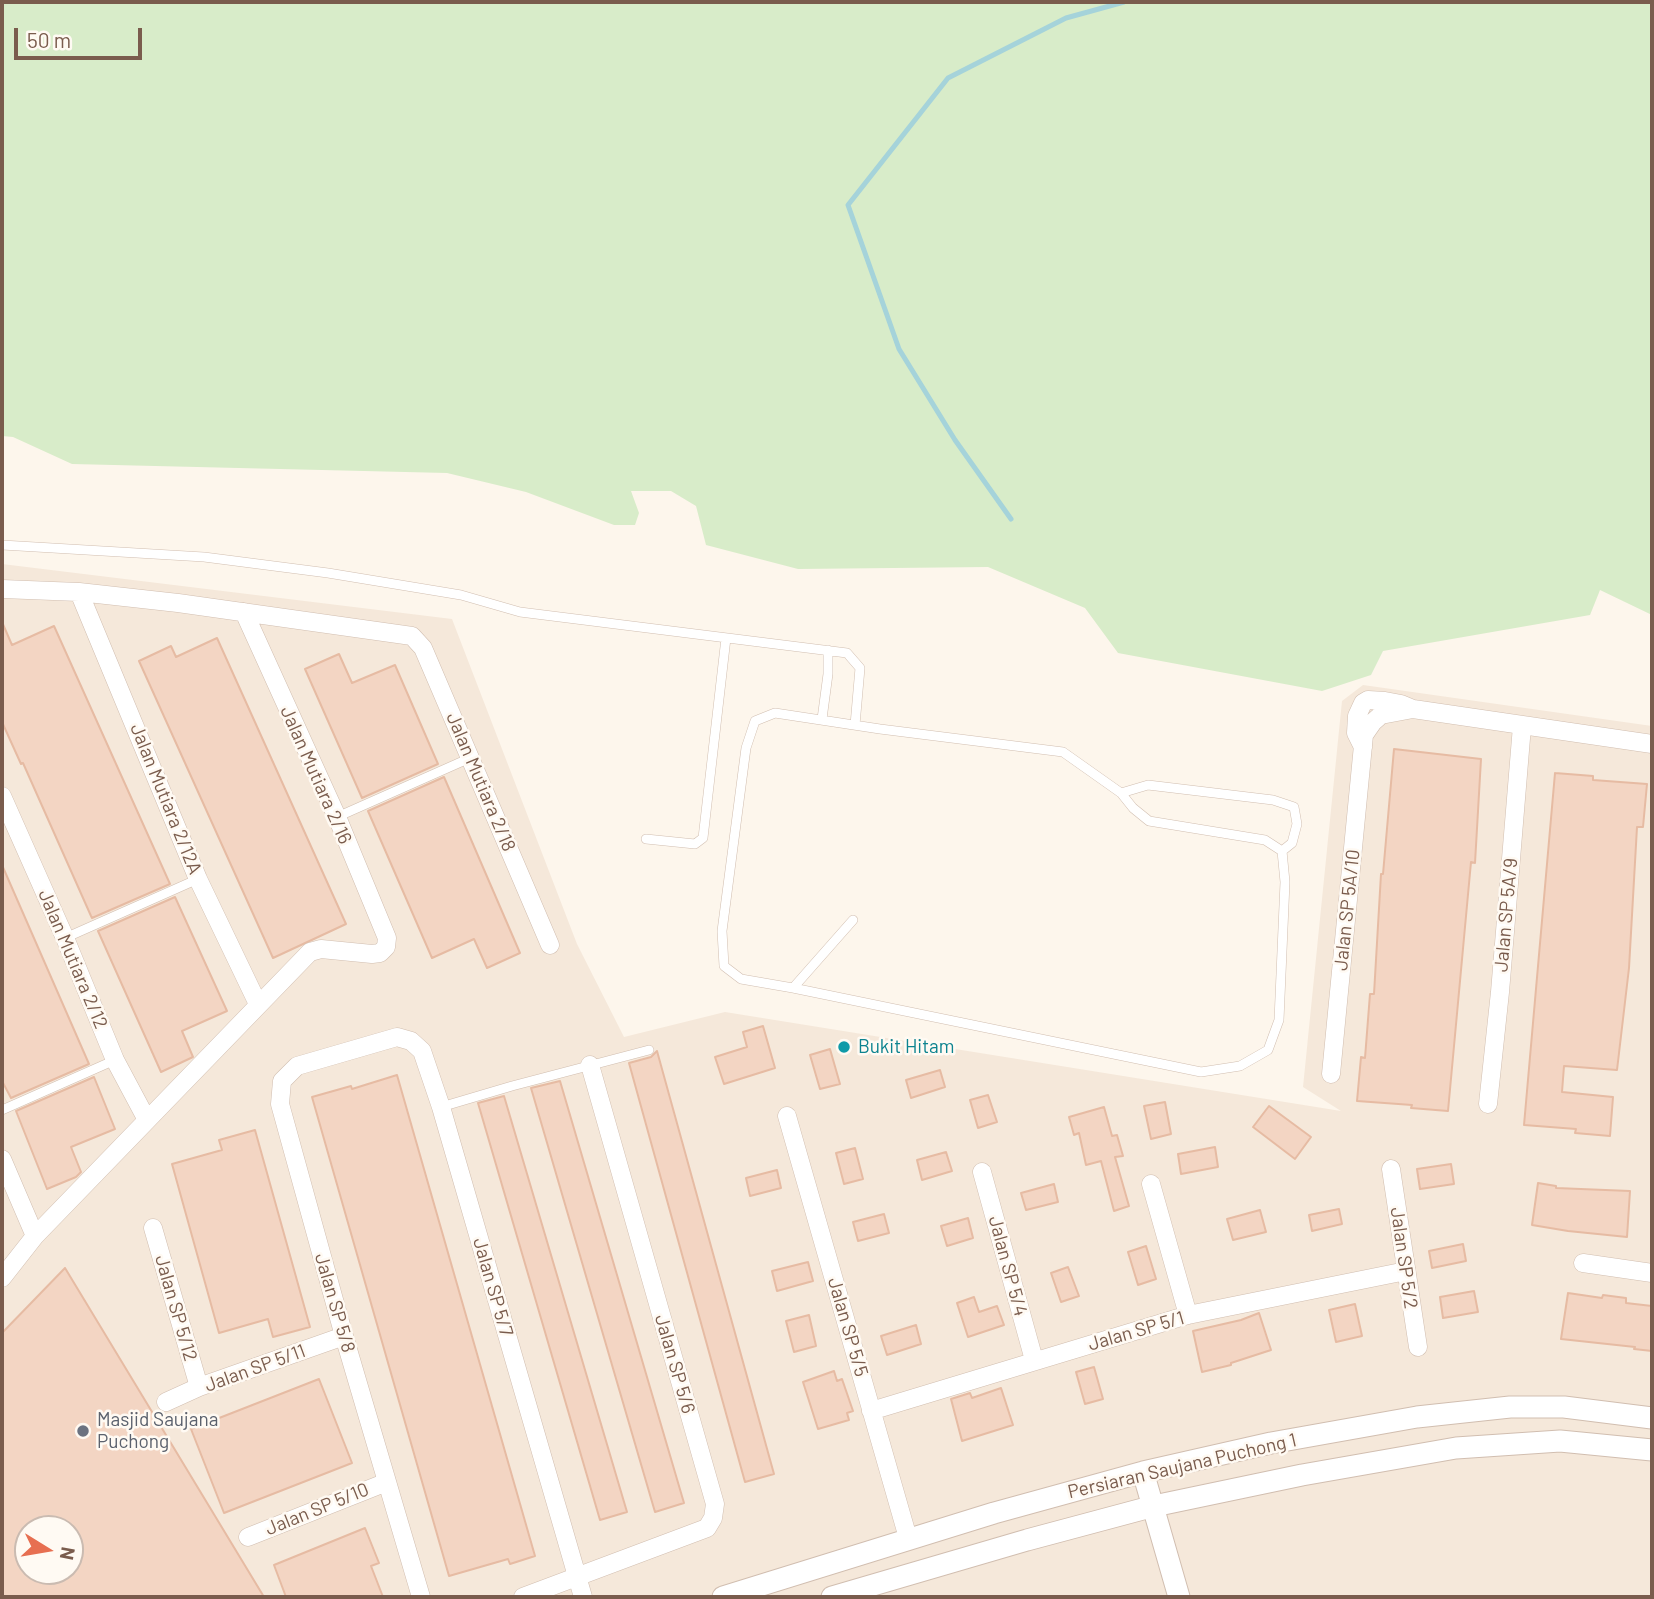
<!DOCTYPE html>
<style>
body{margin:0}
#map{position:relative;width:1654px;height:1599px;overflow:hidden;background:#fdf6ec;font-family:Barlow,sans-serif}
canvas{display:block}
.frame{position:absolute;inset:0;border:4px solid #7a5c4d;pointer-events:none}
.north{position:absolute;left:14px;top:1515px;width:70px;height:70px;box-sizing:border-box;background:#fffaf3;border:2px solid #cabbb1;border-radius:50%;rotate:101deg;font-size:19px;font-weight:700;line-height:28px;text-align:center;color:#7a5c4d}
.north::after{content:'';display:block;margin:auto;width:24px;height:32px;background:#e76f51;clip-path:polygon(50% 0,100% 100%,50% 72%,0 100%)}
.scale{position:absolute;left:14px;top:28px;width:128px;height:32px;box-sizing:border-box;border:4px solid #7a5c4d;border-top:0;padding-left:9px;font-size:21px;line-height:24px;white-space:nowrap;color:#7a5c4d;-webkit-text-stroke:5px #fffaf3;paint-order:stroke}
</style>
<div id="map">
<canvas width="1654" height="1599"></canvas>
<div class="frame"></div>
<div class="north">N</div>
<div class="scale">50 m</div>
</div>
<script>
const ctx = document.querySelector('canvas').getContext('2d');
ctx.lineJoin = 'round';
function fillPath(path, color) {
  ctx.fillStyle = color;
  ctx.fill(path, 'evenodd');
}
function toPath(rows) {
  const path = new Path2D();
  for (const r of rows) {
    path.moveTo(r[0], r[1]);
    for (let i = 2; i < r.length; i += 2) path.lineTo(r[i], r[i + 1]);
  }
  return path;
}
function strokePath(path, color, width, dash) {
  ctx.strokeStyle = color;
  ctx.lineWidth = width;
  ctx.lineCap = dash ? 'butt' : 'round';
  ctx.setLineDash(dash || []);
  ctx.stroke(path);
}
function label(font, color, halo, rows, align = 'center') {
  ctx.font = font + ' Barlow,sans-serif';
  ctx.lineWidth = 5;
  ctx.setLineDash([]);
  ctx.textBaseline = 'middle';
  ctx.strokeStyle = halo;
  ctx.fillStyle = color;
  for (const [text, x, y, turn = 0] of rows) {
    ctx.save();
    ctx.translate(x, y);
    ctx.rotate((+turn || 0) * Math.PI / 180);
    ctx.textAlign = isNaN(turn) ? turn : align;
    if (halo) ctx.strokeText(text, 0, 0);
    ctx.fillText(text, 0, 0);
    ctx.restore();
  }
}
fillPath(toPath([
 [2,564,452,619,577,944,624,1037,725,1012,1341,1111,1303,1087,1342,701,1363,685,1652,726,1652,1597,2,1597],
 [28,1529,70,1529,70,1571,28,1571]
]), '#f5e8da');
fillPath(toPath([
 [2,2,1652,2,1652,615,1600,590,1590,615,1383,651,1371,675,1322,691,1118,653,1085,608,988,567,798,569,706,545,696,506,671,491,631,491,639,513,635,525,614,525,526,492,447,473,72,464,13,437,2,436]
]), '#d8ecc9');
strokePath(toPath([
 [1011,519,955,440,899,349,848,205,948,78,1066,18,1124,2]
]), '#a5d3da', 5);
const building = toPath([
 [2,622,12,645,54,626,170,884,92,918,91,916,23,763,21,764,2,722,2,622],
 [217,638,346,924,273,958,139,661,171,646,176,657,217,638],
 [339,654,352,683,395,665,438,764,362,798,305,669,339,654],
 [1394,749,1481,759,1475,863,1471,862,1448,1111,1411,1108,1412,1105,1357,1101,1361,1057,1365,1058,1370,994,1374,994,1381,874,1383,874,1394,749],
 [1555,773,1593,776,1593,780,1647,784,1643,827,1637,827,1629,968,1617,1070,1564,1066,1562,1092,1613,1097,1610,1136,1575,1133,1576,1129,1524,1125,1555,773],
 [444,777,520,953,487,968,474,939,432,958,368,811,444,777],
 [2,865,89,1064,11,1098,2,1081,2,865],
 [175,897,227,1011,182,1031,193,1057,161,1072,98,931,175,897],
 [763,1026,775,1068,724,1084,715,1057,747,1047,743,1032,763,1026],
 [830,1049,840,1084,820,1089,810,1055,830,1049],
 [657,1051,774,1474,745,1482,629,1063,651,1057,657,1051],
 [940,1070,945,1087,911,1098,906,1080,940,1070],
 [397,1075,535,1556,510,1564,508,1559,449,1576,312,1097,351,1086,352,1089,397,1075],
 [94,1077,115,1129,71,1147,81,1172,76,1177,47,1189,16,1111,94,1077],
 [560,1081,684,1503,655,1512,531,1088,560,1081],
 [988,1095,997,1122,978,1128,970,1100,988,1095],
 [504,1096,627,1512,600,1520,478,1103,504,1096],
 [1165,1102,1171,1134,1151,1139,1144,1106,1165,1102],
 [1269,1106,1311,1137,1295,1159,1253,1127,1269,1106],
 [1104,1107,1112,1136,1117,1135,1123,1156,1115,1157,1129,1206,1114,1211,1101,1161,1086,1165,1079,1133,1074,1135,1069,1117,1104,1107],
 [255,1130,310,1327,273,1337,268,1319,219,1333,172,1164,222,1150,219,1140,255,1130],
 [1215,1147,1218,1167,1181,1174,1178,1154,1215,1147],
 [855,1148,863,1179,844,1184,836,1153,855,1148],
 [946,1152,952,1171,922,1180,917,1160,946,1152],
 [1451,1164,1454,1184,1420,1189,1417,1169,1451,1164],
 [777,1170,781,1188,750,1196,746,1178,777,1170],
 [1538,1183,1556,1186,1556,1188,1630,1191,1627,1237,1568,1231,1532,1225,1538,1183],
 [1054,1184,1058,1202,1026,1210,1021,1193,1054,1184],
 [1339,1209,1342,1224,1312,1231,1309,1215,1339,1209],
 [1260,1210,1266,1232,1233,1240,1227,1219,1260,1210],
 [884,1214,889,1233,858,1241,853,1222,884,1214],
 [968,1218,973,1238,947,1246,941,1226,968,1218],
 [1463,1244,1466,1261,1432,1268,1429,1251,1463,1244],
 [1146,1246,1156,1279,1138,1285,1128,1252,1146,1246],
 [808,1262,813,1281,777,1291,772,1271,808,1262],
 [1068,1267,1079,1296,1061,1302,1051,1273,1068,1267],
 [65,1268,215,1516,264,1597,2,1597,2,1333,65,1268],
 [28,1529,70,1529,70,1571,28,1571,28,1529],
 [1474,1291,1478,1312,1443,1318,1440,1297,1474,1291],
 [1568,1293,1602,1298,1603,1295,1626,1298,1626,1303,1652,1306,1652,1351,1634,1349,1635,1347,1561,1339,1568,1293],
 [974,1297,979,1312,997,1306,1004,1325,968,1337,957,1303,974,1297],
 [1355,1304,1362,1336,1336,1342,1329,1310,1355,1304],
 [1259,1313,1271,1350,1231,1363,1231,1365,1202,1372,1193,1331,1241,1320,1259,1313],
 [809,1315,816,1346,794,1352,786,1321,809,1315],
 [916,1325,921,1344,887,1355,881,1336,916,1325],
 [1094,1367,1103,1399,1085,1404,1076,1372,1094,1367],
 [834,1371,837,1381,842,1379,853,1411,847,1413,849,1420,818,1429,803,1382,834,1371],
 [319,1379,352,1463,224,1513,191,1429,319,1379],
 [1001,1388,1013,1425,962,1441,951,1399,970,1393,972,1398,1001,1388],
 [365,1528,379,1563,371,1566,383,1597,286,1597,274,1565,365,1528]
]);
fillPath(building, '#f3d5c3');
strokePath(building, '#e6bba3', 2);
const service = toPath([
 [2,545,204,557,328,573,461,595,520,612,847,653,860,668,855,725],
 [775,713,880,729,1063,752,1121,793,1133,808,1149,821,1265,840,1282,851,1285,882,1279,1020,1268,1050,1240,1066,1201,1072,793,988,741,979,724,966,722,931,746,748,755,721,775,713],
 [822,719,828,674,828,650],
 [1121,793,1148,785,1273,800,1294,807,1297,824,1292,843,1282,851],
 [337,817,470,758],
 [646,839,695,844,703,838,726,638],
 [65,938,198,879],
 [793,988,853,920],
 [441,1107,512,1086,649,1050],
 [2,1110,115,1060]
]);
const minor = toPath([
 [2,589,79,592,178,603,412,636,423,648,550,945],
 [79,592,198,879,258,1004],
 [1413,709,1652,744],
 [2,796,65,938,115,1060,147,1120],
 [1331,1074,1364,735,1373,722,1381,715,1413,709,1401,704,1385,701,1368,700,1363,703,1357,716,1356,733,1363,747],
 [1488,1104,1500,992,1522,726],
 [787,1116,908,1538],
 [2,1159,35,1236],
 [1391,1169,1418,1347],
 [982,1172,1034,1360],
 [1151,1184,1188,1315],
 [153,1228,199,1387],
 [1583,1263,1652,1273],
 [2,1278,35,1236,310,952,321,949,372,954,380,953,386,947,387,938,337,817,244,612],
 [166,1402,199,1387,344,1336],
 [871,1411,1188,1315,1406,1271],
 [248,1537,387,1482],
 [421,1597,344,1336,280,1104,282,1081,297,1066,397,1037,411,1041,422,1051,441,1107,583,1597],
 [523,1597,707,1528,713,1518,715,1504,590,1065]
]);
const tertiary = toPath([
 [1143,1472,1179,1597],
 [723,1597,994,1513,1143,1472,1271,1443,1417,1417,1510,1407,1564,1407,1652,1418],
 [832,1597,1027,1540,1154,1506,1302,1475,1456,1448,1560,1441,1652,1450]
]);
strokePath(service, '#d1beb0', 10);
strokePath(minor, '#d1beb0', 19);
strokePath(tertiary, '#d1beb0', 23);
strokePath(service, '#fff', 9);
strokePath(minor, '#fff', 18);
strokePath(tertiary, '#fff', 21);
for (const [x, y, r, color] of [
 [844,1047,7,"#0f9aa8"],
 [83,1431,7,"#6b7280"]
]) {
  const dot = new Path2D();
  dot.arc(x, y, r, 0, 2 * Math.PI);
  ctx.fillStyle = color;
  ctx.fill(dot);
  strokePath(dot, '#fffaf3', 2.5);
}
label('19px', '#7a5c4d', '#fffaf3', [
 ["Jalan Mutiara 2/16",316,775,66],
 ["Jalan Mutiara 2/18",481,782,67],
 ["Jalan Mutiara 2/12A",166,799,68],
 ["Jalan SP 5A/10",1347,910,-84],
 ["Jalan SP 5A/9",1506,915,-85],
 ["Jalan Mutiara 2/12",73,959,67],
 ["Jalan SP 5/2",1404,1258,82],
 ["Jalan SP 5/4",1008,1266,75],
 ["Jalan SP 5/7",493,1287,74],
 ["Jalan SP 5/8",335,1303,74],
 ["Jalan SP 5/12",176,1308,74],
 ["Jalan SP 5/5",848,1327,74],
 ["Jalan SP 5/1",1136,1331,-16],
 ["Jalan SP 5/6",675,1364,74],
 ["Jalan SP 5/11",255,1368,-20],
 ["Persiaran Saujana Puchong 1",1182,1466,-13],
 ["Jalan SP 5/10",317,1509,-22]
]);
label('19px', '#0d838f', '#fffaf3', [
 ["Bukit Hitam",858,1047]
], 'left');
label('19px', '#5b616d', '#fffaf3', [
 ["Masjid Saujana",97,1420],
 ["Puchong",97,1442]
], 'left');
</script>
